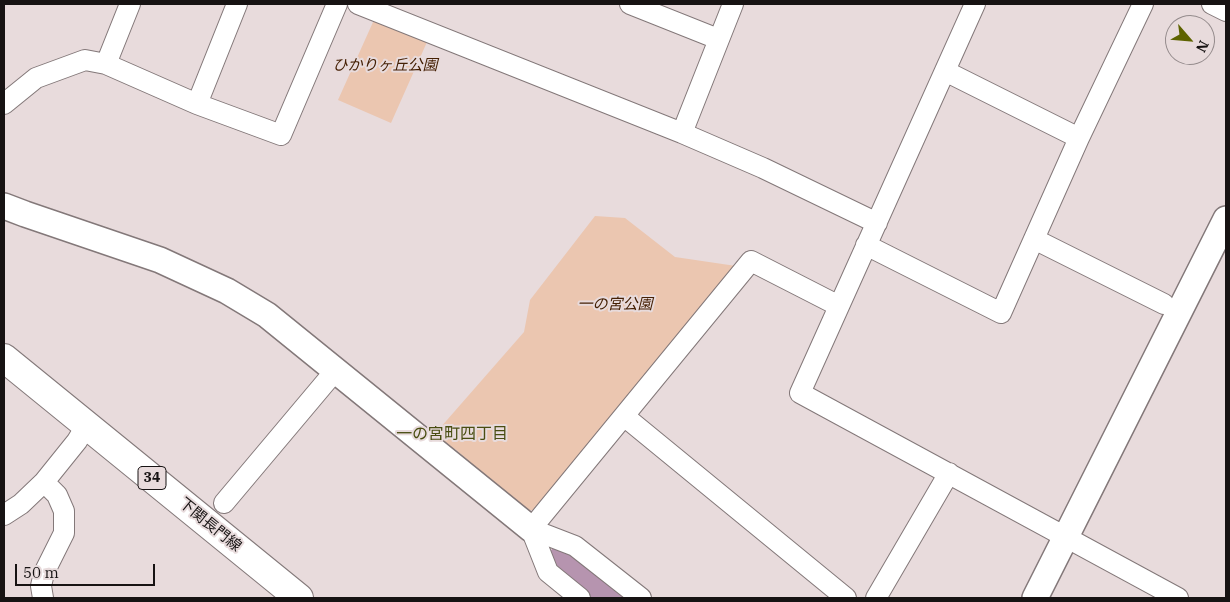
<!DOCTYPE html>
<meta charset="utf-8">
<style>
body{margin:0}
#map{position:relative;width:1230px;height:602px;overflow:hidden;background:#e8dbdc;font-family:"IBM Plex Serif",serif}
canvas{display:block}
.frame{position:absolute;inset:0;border:5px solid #171313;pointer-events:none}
.north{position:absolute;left:1165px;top:15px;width:50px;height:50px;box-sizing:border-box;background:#e8dbdc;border:1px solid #948b8c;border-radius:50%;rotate:117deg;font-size:14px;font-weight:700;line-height:20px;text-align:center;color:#171313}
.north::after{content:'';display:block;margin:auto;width:18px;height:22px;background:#5e6300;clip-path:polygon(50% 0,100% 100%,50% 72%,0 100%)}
.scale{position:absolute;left:15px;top:564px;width:140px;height:22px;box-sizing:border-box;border:2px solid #171313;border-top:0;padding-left:6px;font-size:15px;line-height:18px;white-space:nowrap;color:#171313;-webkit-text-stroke:4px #e8dbdc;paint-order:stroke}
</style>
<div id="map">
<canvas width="1230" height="602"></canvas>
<div class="frame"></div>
<div class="north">N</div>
<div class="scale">50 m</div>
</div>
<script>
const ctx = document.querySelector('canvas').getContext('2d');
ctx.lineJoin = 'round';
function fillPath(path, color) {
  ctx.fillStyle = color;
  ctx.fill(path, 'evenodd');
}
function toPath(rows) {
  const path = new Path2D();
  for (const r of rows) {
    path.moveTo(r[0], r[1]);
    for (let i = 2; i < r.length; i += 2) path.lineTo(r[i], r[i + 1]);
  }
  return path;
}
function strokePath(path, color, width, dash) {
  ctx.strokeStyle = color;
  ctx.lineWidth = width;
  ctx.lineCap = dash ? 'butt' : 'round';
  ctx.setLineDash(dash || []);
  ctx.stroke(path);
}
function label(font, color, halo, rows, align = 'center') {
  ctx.font = font + ' "IBM Plex Serif","Noto Sans JP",serif';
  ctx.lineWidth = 4;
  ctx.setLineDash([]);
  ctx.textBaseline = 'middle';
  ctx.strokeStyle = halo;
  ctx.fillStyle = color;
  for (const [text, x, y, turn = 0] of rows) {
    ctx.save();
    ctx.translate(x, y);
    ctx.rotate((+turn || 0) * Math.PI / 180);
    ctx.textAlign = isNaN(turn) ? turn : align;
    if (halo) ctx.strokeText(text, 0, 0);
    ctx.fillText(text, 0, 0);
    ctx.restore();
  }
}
fillPath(toPath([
 [378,11,431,33,391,123,338,100],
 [595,216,625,218,675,257,736,266,543,503,533,510,525,510,455,449,446,447,433,436,524,332,530,300]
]), '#ebc6b0');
strokePath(toPath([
 [564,561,611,598]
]), '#b694af', 34);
const minor = toPath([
 [358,4,682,133,763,168,877,223],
 [630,4,718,39],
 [975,4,800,393,1178,598],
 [1212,4,1226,11],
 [106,64,130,4],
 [945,71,1079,138],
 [4,104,36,78,85,60,106,64,197,104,237,4],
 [197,104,281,135,337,4],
 [682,133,733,4],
 [1034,239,1164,304],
 [866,245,1001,313,1079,138,1143,4],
 [624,416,846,598],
 [224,503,335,371],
 [4,515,21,504,44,482,77,441,86,426],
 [531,529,751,261,839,306],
 [531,529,575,546,641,598],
 [531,529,548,572,580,598],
 [43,598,41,586,44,573,64,533,64,511,57,495,44,482],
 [876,598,949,473]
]);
const tertiary = toPath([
 [4,206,25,214,160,260,227,291,267,315,531,529],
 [1035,598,1226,219]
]);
const primary = toPath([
 [4,358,299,598]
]);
strokePath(minor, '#837879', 22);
strokePath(tertiary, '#837879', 28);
strokePath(primary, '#837879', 30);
strokePath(minor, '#fff', 20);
strokePath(tertiary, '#fff', 25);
strokePath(primary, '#fff', 28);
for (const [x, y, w] of [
 [152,478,28]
]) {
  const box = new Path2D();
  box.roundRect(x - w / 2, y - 11.5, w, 23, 4);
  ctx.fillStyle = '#e8dbdc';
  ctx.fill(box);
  strokePath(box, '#171313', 1);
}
label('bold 14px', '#171313', null, [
 ["34",152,478]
]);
label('italic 15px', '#452004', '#e8dbdc', [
 ["ひかりヶ丘公園",385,66],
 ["一の宮公園",615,305]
]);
label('15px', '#171313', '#e8dbdc', [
 ["下関長門線",210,525,39]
]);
label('16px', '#494d11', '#e8dbdc', [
 ["一の宮町四丁目",452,434]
]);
</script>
